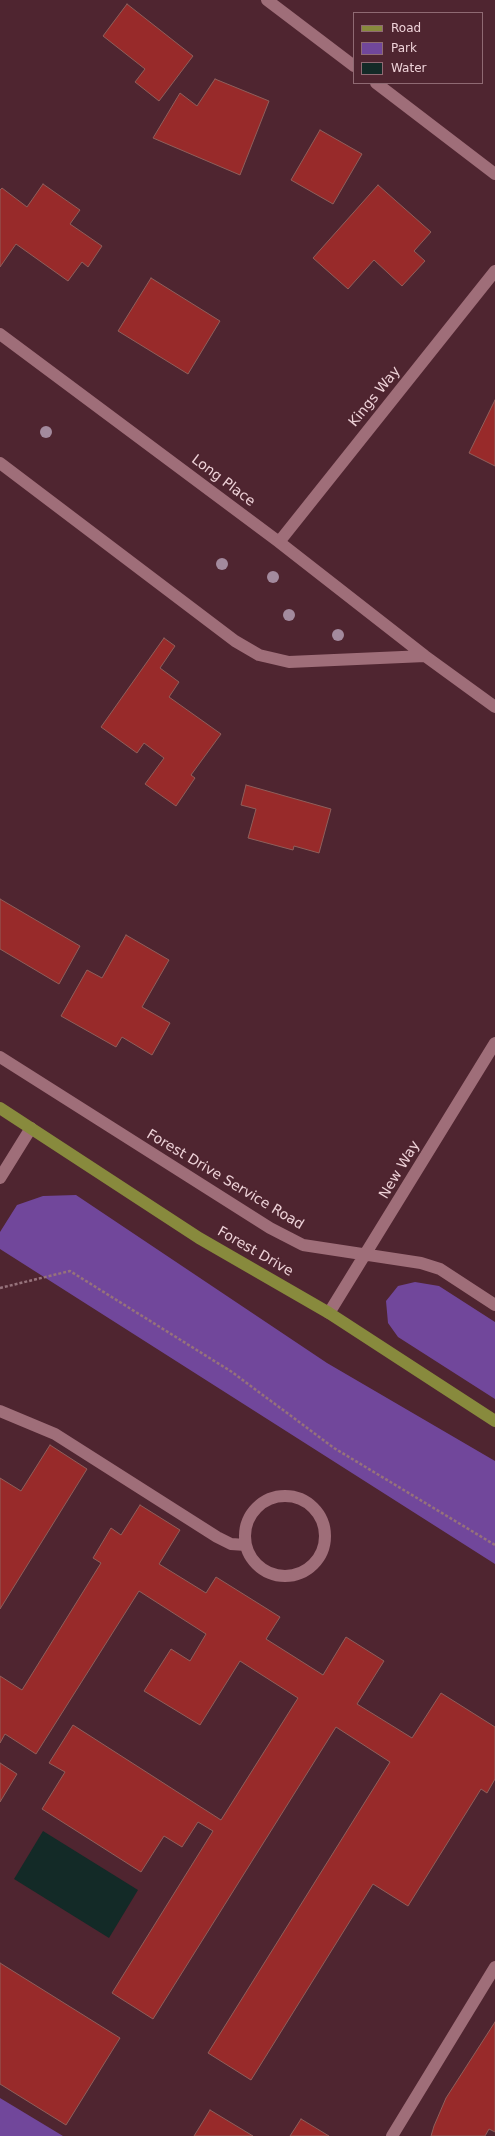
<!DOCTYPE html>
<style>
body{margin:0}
#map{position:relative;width:495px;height:2136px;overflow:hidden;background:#4f2530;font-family:"DejaVu Sans",sans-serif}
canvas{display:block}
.legend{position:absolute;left:353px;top:12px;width:130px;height:72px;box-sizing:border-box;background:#4f2530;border:1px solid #8f6a73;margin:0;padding:5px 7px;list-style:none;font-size:12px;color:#eed2d8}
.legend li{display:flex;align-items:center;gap:8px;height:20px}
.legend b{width:20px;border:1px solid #8f6a73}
</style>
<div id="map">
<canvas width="495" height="2136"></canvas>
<ul class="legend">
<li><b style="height:5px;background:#888a3d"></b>Road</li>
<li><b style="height:11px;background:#71479b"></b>Park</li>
<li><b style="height:11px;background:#132a27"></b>Water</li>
</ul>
</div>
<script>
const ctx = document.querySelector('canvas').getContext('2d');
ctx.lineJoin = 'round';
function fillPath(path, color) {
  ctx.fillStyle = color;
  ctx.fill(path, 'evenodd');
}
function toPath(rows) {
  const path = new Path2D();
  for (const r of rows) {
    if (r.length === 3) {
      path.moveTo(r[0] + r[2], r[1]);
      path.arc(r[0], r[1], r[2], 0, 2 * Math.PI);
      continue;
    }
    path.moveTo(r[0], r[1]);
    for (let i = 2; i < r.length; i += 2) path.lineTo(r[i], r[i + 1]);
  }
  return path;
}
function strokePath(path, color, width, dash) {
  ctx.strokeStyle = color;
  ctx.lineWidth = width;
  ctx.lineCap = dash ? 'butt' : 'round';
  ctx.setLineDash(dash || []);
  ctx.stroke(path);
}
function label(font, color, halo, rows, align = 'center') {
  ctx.font = font + ' "DejaVu Sans",sans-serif';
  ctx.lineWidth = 3.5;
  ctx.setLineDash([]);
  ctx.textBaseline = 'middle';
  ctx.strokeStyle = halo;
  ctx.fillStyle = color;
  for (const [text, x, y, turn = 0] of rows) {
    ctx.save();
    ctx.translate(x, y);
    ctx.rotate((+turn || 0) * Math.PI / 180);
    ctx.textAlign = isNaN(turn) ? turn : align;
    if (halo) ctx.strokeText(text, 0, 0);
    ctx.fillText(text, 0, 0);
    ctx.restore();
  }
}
fillPath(toPath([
 [76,1195,327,1363,495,1461,495,1564,0,1249,0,1232,17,1205,43,1196],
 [415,1282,439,1286,495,1322,495,1399,398,1337,388,1323,386,1301,398,1286],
 [0,2098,63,2136,0,2136]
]), '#71479b');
fillPath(toPath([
 [43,1831,138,1890,109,1938,14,1879]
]), '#132a27');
const building = toPath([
 [127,4,193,56,159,101,135,82,145,69,103,36,127,4],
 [215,79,269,101,240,175,153,138,180,93,197,106,215,79],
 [320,130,362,154,333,204,291,180,320,130],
 [43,184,80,210,70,224,102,246,88,267,82,262,68,281,16,244,0,267,0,190,2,188,27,207,43,184],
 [378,185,431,232,414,251,425,261,402,286,374,260,348,289,313,258,378,185],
 [151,278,220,321,188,374,118,331,151,278],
 [495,400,495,466,469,453,495,400],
 [164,638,175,646,160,668,179,682,169,697,221,734,191,775,195,778,176,806,145,784,164,758,144,743,137,753,101,727,164,638],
 [246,785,331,809,319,853,294,846,293,850,248,838,256,809,241,805,246,785],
 [0,899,80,946,59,984,0,949,0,899],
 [126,935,169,960,142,1007,170,1023,152,1055,122,1037,116,1047,61,1016,87,970,102,978,126,935],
 [50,1445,87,1469,0,1609,0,1478,21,1491,50,1445],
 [140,1505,180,1530,159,1564,206,1593,216,1577,280,1617,266,1639,323,1675,346,1637,384,1661,357,1704,412,1738,441,1693,495,1727,495,1779,487,1793,481,1789,408,1906,373,1884,251,2080,208,2053,390,1762,336,1727,153,2019,112,1993,213,1831,198,1822,182,1847,164,1836,141,1872,42,1809,65,1772,49,1763,73,1725,221,1820,298,1698,240,1661,200,1725,144,1691,171,1649,190,1661,206,1634,139,1591,36,1754,5,1734,0,1743,0,1676,22,1690,101,1563,93,1558,111,1528,121,1535,140,1505],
 [0,1763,17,1774,0,1802,0,1763],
 [0,1963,120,2038,66,2125,0,2084,0,1963],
 [495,2022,495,2132,489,2129,485,2136,431,2136,434,2126,446,2098,495,2022],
 [210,2110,253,2136,194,2136,210,2110],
 [301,2119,329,2136,290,2136,301,2119]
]);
fillPath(building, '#982a2a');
strokePath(building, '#8f5f5b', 1);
strokePath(toPath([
 [0,1288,70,1271,232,1372,334,1448,495,1545]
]), '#96727b', 2.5, [3, 2]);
strokePath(toPath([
 [267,0,354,66],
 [376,83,495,174],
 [0,334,279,542,425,656,495,707],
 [0,463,235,641,259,655,289,662,425,656],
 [279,542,495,271],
 [0,1057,270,1228,303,1245,421,1263,440,1269,495,1305],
 [0,1178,31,1128],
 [329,1313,495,1043],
 [0,1411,55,1434,217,1537,231,1544,246,1545],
 [285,1536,40],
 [392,2136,495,1967]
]), '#9f6e79', 12);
strokePath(toPath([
 [0,1108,199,1238,329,1313,495,1421]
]), '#888a3d', 12);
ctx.fillStyle = '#a38a9d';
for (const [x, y] of [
 [46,432],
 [222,564],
 [273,577],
 [289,615],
 [338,635]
]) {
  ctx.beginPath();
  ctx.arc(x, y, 6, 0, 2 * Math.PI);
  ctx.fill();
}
label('14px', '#eed2d8', '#4f2530', [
 ["Kings Way",375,397,-51],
 ["Long Place",223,481,37],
 ["New Way",400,1170,-59],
 ["Forest Drive Service Road",225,1180,31],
 ["Forest Drive",255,1252,30]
]);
</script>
